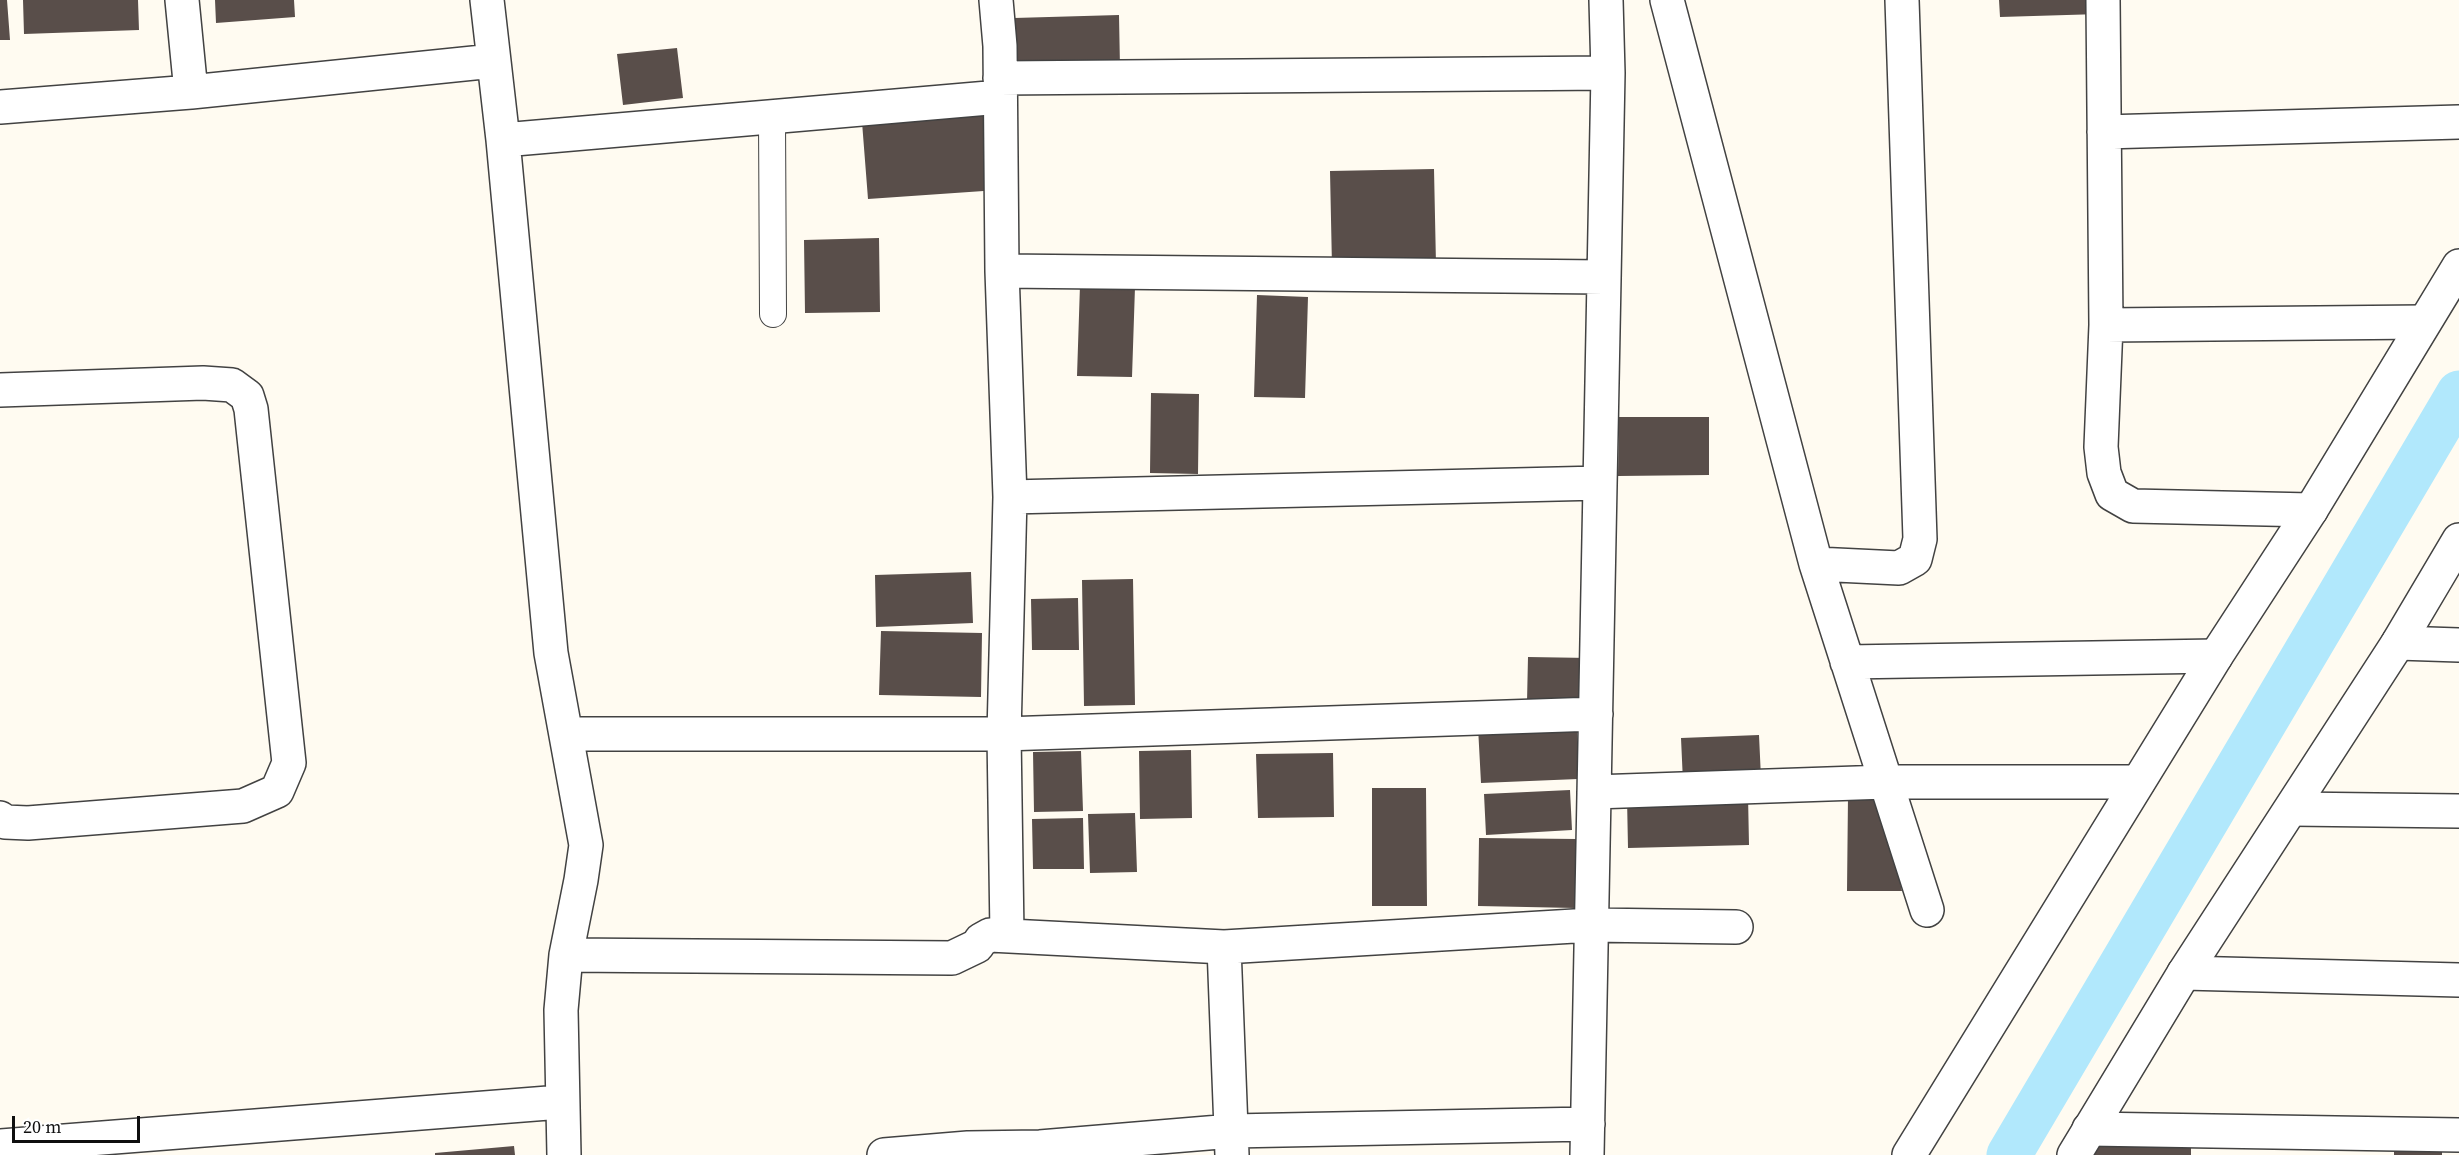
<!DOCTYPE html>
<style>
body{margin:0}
#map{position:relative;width:2459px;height:1155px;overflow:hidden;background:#fffbf1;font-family:"Source Serif 4",serif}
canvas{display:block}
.scale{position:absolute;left:12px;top:1116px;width:128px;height:27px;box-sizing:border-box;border:3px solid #0f0f0f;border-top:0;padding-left:8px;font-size:18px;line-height:21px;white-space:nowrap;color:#0f0f0f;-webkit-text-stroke:4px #fff;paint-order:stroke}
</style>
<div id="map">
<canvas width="2459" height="1155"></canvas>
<div class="scale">20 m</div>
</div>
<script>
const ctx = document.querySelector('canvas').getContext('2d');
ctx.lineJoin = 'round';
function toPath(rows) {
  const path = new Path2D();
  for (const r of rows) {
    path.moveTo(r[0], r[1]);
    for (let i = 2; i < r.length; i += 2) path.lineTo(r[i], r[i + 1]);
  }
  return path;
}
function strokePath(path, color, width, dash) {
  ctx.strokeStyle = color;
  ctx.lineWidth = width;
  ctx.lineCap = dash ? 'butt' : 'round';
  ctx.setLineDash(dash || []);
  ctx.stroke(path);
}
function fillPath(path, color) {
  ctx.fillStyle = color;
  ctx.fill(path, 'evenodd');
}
strokePath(toPath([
 [2009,1155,2459,393]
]), '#b1e8fc', 45);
fillPath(toPath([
 [0,0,7,0,10,40,0,40],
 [23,0,138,0,139,30,24,34],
 [215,0,294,0,295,17,216,23],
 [1999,0,2099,0,2100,14,2000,17],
 [1119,15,1120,68,1015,71,1014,18],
 [677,48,683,98,623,105,617,54],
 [992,112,998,190,868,199,862,122],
 [1434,169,1436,265,1332,267,1330,171],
 [879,238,880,312,805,313,804,240],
 [1080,285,1135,287,1132,377,1077,376],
 [1257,295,1308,297,1305,398,1254,397],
 [1151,393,1199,394,1198,474,1150,473],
 [1619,417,1709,417,1709,475,1618,476],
 [971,572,973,623,876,627,875,575],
 [1133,579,1135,705,1084,706,1082,580],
 [1078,598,1079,650,1032,650,1031,599],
 [881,631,982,633,981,697,879,695],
 [1528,657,1590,658,1589,704,1527,702],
 [1577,724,1578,779,1481,783,1478,727],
 [1759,735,1761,778,1683,782,1681,738],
 [1191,750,1192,818,1140,819,1139,751],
 [1081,751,1083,811,1034,812,1033,752],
 [1333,753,1334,817,1258,818,1256,754],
 [1372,788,1426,788,1427,906,1372,906],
 [1570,790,1572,830,1486,835,1484,794],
 [1881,793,1902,891,1847,891,1848,796],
 [1748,795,1749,845,1628,848,1627,798],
 [1135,813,1137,872,1090,873,1088,814],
 [1083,818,1084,869,1033,869,1032,819],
 [1479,838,1577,839,1575,908,1478,906],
 [2090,1138,2191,1140,2191,1155,2090,1155],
 [514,1146,515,1155,435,1155,435,1153],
 [2394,1147,2442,1148,2442,1155,2394,1155]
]), '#594e4a');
const service = toPath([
 [772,117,773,314]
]);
const minor = toPath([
 [182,0,191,92],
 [487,0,503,140,551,653,586,845,581,880,566,955,561,1010,564,1155],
 [996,0,1000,46,1002,271,1010,497,1004,734,1007,935],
 [1667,0,1816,564,1927,910],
 [2103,0,2106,325,2101,447,2104,473,2112,494,2133,506,2311,510],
 [1000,78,1608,73],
 [0,107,191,92,493,61],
 [2104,132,2459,122],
 [503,140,1000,97],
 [1002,271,1604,277],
 [2106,325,2424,322],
 [0,390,203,383,232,385,247,396,251,409,289,763,277,791,243,806,28,823,5,822,0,818],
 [1010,497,1600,483],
 [1816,564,1899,568,1915,559,1920,539,1902,0],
 [2398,643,2459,645],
 [1847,662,2216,656],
 [566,734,1004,734,1596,714],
 [1594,792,1886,782,2138,782],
 [2292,809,2459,811],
 [1224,947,1232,1155],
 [566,955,952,958,977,946,981,940,990,935,1224,947,1591,925,1736,927],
 [2184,973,2459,980],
 [2089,1129,2459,1135],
 [0,1146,561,1102],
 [884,1155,968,1148,1040,1147,1232,1131,1588,1124],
 [1587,1155,1608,73,1606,0]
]);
const tertiary = toPath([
 [1909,1155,2216,656,2311,510,2459,266],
 [2074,1155,2184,973,2398,643,2459,540]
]);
strokePath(service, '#424242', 28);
strokePath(minor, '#424242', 36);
strokePath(tertiary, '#424242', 36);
strokePath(service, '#fff', 26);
strokePath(minor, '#fff', 33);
strokePath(tertiary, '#fff', 33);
</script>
